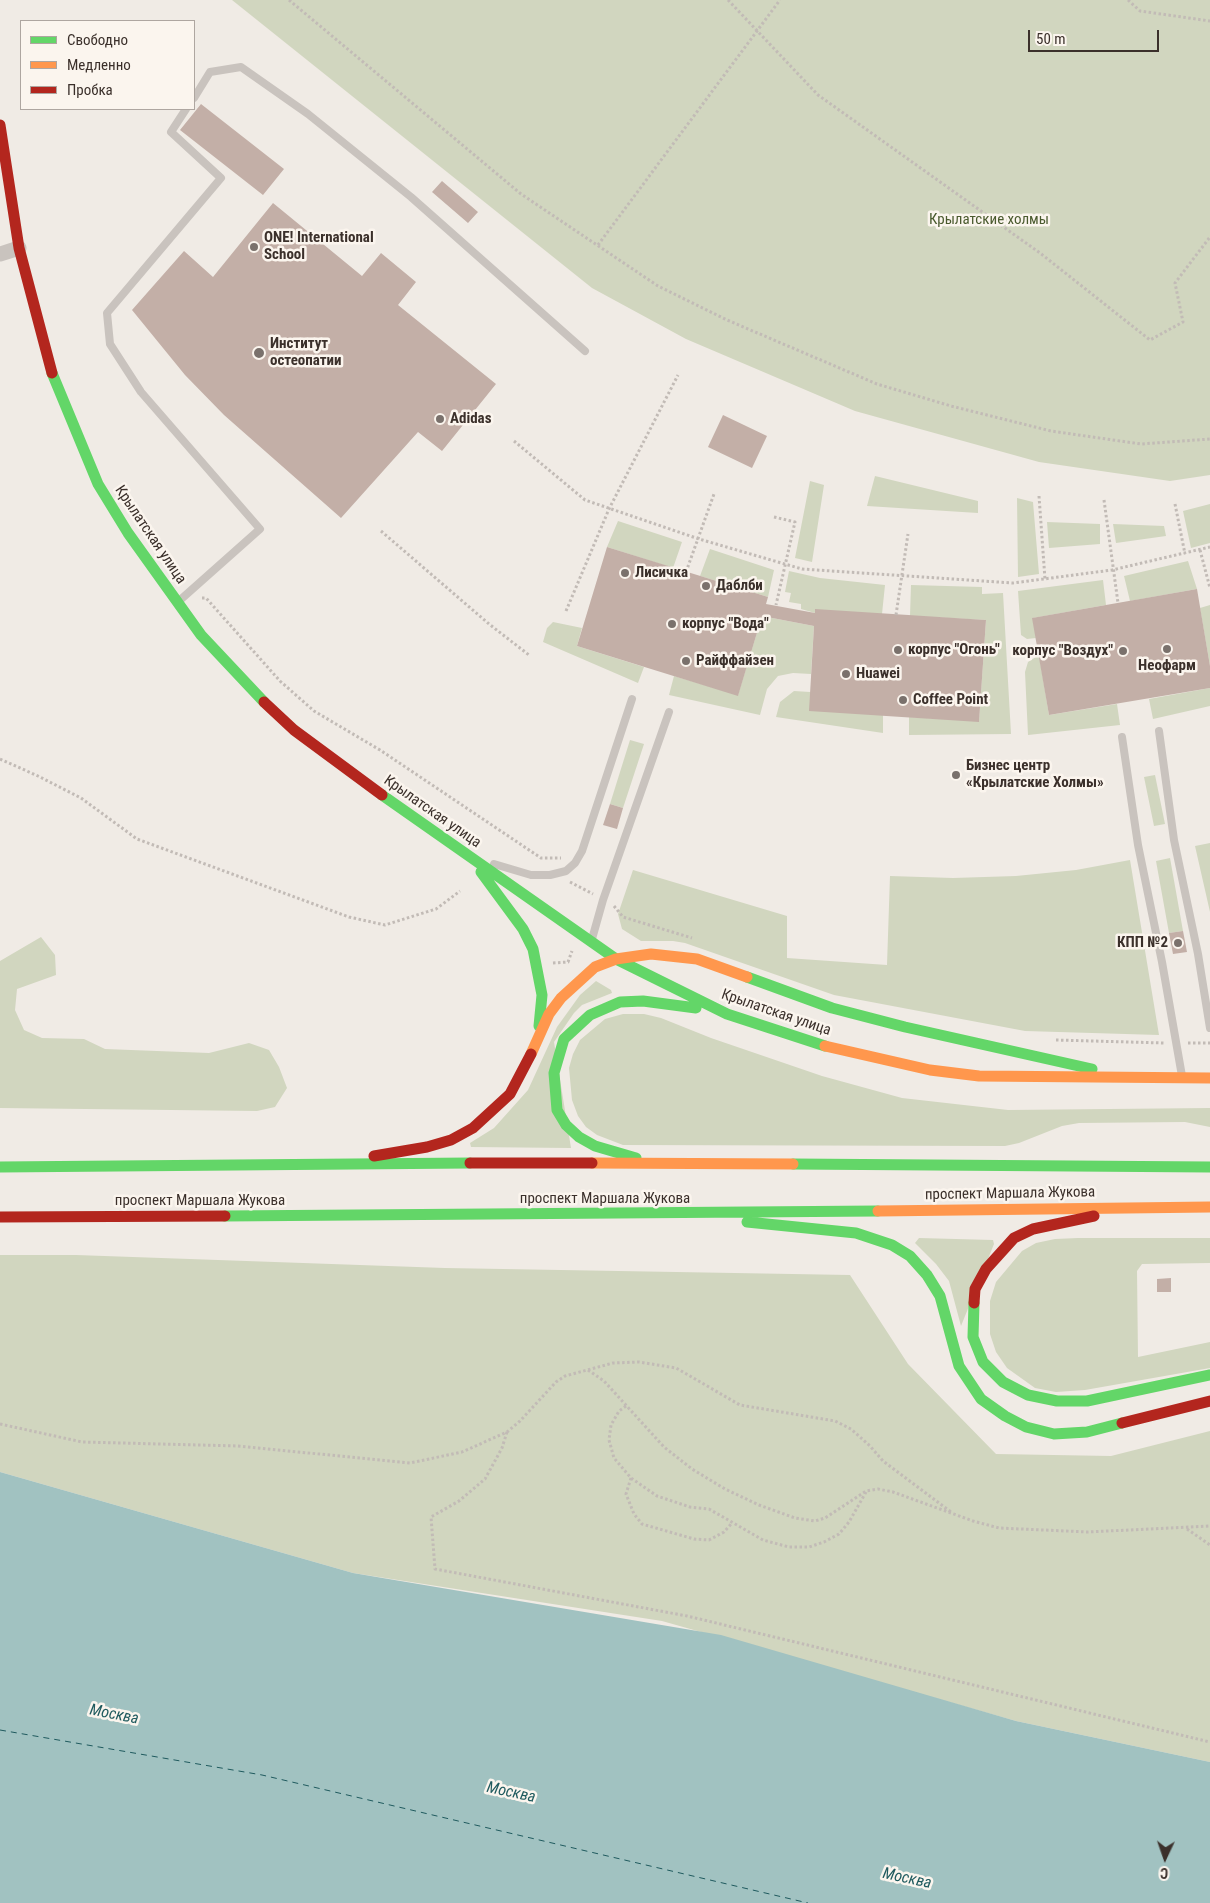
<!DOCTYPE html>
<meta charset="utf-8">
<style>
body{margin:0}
#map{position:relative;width:1210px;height:1903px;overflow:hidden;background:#f0ebe5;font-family:"Roboto Condensed",sans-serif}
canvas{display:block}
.legend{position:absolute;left:20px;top:20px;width:175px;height:90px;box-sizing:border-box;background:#fbf5ee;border:1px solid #aea6a0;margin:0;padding:6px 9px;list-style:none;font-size:15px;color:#3b302b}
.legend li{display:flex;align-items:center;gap:10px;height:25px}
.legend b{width:25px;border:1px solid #aea6a0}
.north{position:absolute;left:1140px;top:1833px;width:50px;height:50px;-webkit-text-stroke:4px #fbf5ee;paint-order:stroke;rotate:183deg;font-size:14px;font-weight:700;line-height:20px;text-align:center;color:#3b302b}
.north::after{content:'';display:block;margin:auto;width:18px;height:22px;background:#3b302b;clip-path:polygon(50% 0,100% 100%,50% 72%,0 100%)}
.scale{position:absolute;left:1028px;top:30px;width:131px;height:22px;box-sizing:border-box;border:2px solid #3b302b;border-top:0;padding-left:6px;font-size:15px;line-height:18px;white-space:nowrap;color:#3b302b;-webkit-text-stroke:4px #fbf5ee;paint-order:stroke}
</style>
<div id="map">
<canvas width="1210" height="1903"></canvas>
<ul class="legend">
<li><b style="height:6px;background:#63d668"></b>Свободно</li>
<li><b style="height:6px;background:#ff974d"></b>Медленно</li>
<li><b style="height:6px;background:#b3261e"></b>Пробка</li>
</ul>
<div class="north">С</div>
<div class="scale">50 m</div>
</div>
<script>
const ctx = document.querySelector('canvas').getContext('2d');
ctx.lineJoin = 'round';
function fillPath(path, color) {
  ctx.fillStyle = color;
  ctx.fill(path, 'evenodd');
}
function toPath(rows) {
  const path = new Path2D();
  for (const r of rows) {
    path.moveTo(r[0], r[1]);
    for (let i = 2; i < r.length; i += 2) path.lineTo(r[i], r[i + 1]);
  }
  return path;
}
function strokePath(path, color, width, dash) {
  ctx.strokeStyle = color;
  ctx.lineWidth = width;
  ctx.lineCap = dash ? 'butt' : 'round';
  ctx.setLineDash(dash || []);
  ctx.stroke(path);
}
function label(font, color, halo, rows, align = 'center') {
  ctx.font = font + ' "Roboto Condensed",sans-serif';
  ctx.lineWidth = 5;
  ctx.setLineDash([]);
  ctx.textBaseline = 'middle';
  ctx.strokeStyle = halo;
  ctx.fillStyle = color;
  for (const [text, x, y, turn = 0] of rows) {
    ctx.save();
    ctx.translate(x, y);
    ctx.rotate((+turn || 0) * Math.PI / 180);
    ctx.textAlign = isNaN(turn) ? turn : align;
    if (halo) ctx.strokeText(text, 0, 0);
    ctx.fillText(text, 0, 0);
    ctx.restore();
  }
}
fillPath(toPath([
 [232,0,1210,0,1210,475,1170,481,1039,462,855,411,686,339,592,288],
 [875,476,978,501,978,513,867,506],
 [810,481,824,485,812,562,795,558],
 [1017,498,1033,502,1039,574,1018,577],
 [1210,504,1210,543,1191,548,1183,511],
 [618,521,682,542,673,568,607,547],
 [1047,522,1100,524,1100,544,1049,548],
 [1113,524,1164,526,1166,536,1116,543],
 [710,549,774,570,768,597,700,576],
 [1188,561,1197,589,1130,601,1124,576],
 [789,571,820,578,885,585,882,614,815,613,801,609,801,604,789,602,791,593,785,592],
 [1103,580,1106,605,1033,618,1036,638,1027,639,1021,635,1018,591],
 [911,585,982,587,982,594,1003,593,1011,734,909,735,909,717,979,721,986,620,910,616],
 [1210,605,1210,666,1200,608],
 [762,616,814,626,811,674,793,673,778,676,767,689,760,715,669,695,674,676,738,695],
 [553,622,582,628,577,646,644,667,638,683,543,642,547,628],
 [1039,655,1049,715,1117,704,1120,725,1028,735,1025,672,1028,662],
 [1210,688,1210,706,1153,719,1149,699],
 [794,691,810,692,883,715,883,733,776,717,780,702],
 [630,740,644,744,623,808,610,804],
 [1155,775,1165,824,1154,826,1144,777],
 [1210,843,1210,912,1195,846],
 [1170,858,1183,931,1169,933,1156,861],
 [1130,860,1159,1035,1025,1031,834,995,685,943,673,941,641,941,622,929,618,914,633,870,787,916,787,958,887,965,890,876,953,878,1016,876,1076,870],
 [41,937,55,955,56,975,17,989,15,1010,24,1030,42,1038,84,1039,105,1049,209,1053,249,1043,269,1050,279,1067,287,1088,275,1107,257,1111,0,1108,0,961],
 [596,981,611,990,612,993,582,1005,574,1013,554,1042,571,1148,471,1147,470,1143,494,1128,528,1090,557,1027,580,995],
 [623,1014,644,1014,661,1018,711,1038,822,1076,902,1098,1008,1110,1210,1108,1210,1127,1185,1122,1079,1123,1062,1126,1019,1143,1005,1146,623,1145,597,1135,586,1127,578,1116,572,1100,569,1068,573,1054,580,1040,605,1019],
 [919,1238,993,1240,994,1244,961,1326,949,1281,936,1264,915,1243],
 [1078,1238,1210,1238,1210,1263,1142,1264,1137,1271,1138,1357,1210,1342,1210,1368,1085,1390,1056,1392,1035,1388,1007,1368,996,1352,990,1334,990,1301,996,1282,1022,1251,1036,1243,1055,1239],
 [0,1255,76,1255,445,1268,850,1275,908,1364,996,1454,1111,1456,1210,1431,1210,1762,1016,1721,662,1621,353,1573,0,1472]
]), '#d1d6bf');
fillPath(toPath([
 [0,1472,353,1573,721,1635,1016,1721,1210,1762,1210,1903,0,1903]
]), '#a1c2c1');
strokePath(toPath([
 [0,1730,262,1775,808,1903]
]), '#1f5a5e', 1, [6, 5]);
fillPath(toPath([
 [201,104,284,169,263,195,180,130],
 [442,181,478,212,468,223,432,192],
 [273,203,362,276,381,253,416,282,398,305,496,384,442,451,418,432,341,518,224,415,185,375,132,310,184,251,213,277],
 [723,415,767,436,752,468,708,447],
 [607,547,768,597,766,604,815,613,815,609,986,620,979,722,809,711,814,626,762,616,738,696,577,646],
 [1197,589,1210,666,1210,688,1049,715,1032,618],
 [610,804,623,808,617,829,603,825],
 [1183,931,1187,952,1173,954,1169,933],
 [1171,1278,1171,1292,1157,1292,1157,1279]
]), '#c3afa7');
strokePath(toPath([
 [289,0,521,194,658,286,727,320,877,384,951,406,1051,431,1141,444,1210,439],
 [728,0,818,95,1040,253,1150,340,1183,322,1175,283,1210,237],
 [1128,0,1140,11,1210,21],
 [598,245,780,0],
 [514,441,585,500,699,539,802,569,1013,583,1112,570,1210,547],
 [1039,496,1045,579],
 [1104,500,1118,603],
 [1175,504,1185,554],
 [774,517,795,522,776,605],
 [381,531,489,624,529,655],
 [1200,550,1210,588],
 [686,572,714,494],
 [202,598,206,598,280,681,314,711,380,750,541,858,561,858],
 [566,611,609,509,678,375],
 [896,615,908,534],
 [0,759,38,776,81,798,137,839,349,917,385,925,436,909,460,891],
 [570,882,593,894],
 [614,906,623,917,692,938],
 [553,963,568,962,572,951],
 [1056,1040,1164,1043],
 [1188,1043,1210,1043],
 [588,1370,604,1381,664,1447,692,1469,725,1489,759,1505,795,1518,815,1521,825,1518,866,1491,878,1489,893,1492,973,1521,999,1528,1088,1532,1210,1526],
 [626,1406,619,1411,611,1425,609,1440,614,1458,631,1478,657,1496,690,1507,709,1509,763,1540,789,1547,809,1547,824,1542,839,1534,849,1522,866,1492],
 [0,1424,82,1442,238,1446,410,1463,462,1452,507,1432,520,1421,556,1382,565,1376,613,1363,639,1362,676,1368,740,1405,835,1421,851,1429,870,1446,883,1461,951,1512],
 [507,1432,502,1448,485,1479,459,1501,431,1517,435,1569,687,1616,1210,1742],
 [631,1478,626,1494,634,1514,642,1524,694,1539,709,1540,724,1532,732,1523],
 [1187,1529,1210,1545]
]), '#c2bbb6', 3, [2.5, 2.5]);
strokePath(toPath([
 [194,98,210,72,241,67,308,114,411,197,585,351],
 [179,601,260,529,141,392,110,344,107,313,221,178,171,132,186,109],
 [1159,731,1174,840,1198,954,1210,1028],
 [1122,737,1138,845,1162,962,1182,1076],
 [494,864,531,875,550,875,566,871,575,863,582,851,632,699],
 [592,939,603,900,669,712]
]), '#c9c3be', 8);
strokePath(toPath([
 [0,254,19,248]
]), '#c9c3be', 15);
strokePath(toPath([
 [52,373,98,484,128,533,201,635,264,702],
 [382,795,616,959,727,1014,825,1046],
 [481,872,523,929,533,949,542,995,539,1026],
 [747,977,832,1008,905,1027,1092,1069],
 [636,1158,595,1146,579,1137,566,1125,557,1110,554,1073,564,1039,590,1015,620,1002,643,1001,696,1008],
 [793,1164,1210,1167],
 [0,1167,470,1163],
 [225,1216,878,1211],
 [747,1222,856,1233,892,1245,910,1256,927,1275,940,1296,959,1366,981,1399,1005,1416,1026,1427,1054,1434,1087,1432,1122,1423],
 [974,1303,973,1337,983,1362,1003,1382,1028,1395,1057,1401,1087,1401,1210,1375]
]), '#63d668', 11);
strokePath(toPath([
 [825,1046,930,1070,979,1076,1210,1078],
 [531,1054,549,1014,561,998,595,967,616,959,651,954,697,959,747,977],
 [592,1163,793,1164],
 [878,1211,1210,1207]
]), '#ff974d', 11);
strokePath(toPath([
 [0,125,19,248,52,373],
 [264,702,294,730,382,795],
 [374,1156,427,1147,451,1140,473,1128,510,1094,531,1054],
 [470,1163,592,1163],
 [0,1217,225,1216],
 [974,1303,975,1289,986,1269,1014,1238,1033,1229,1094,1216],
 [1122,1423,1210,1401]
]), '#b3261e', 11);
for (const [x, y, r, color] of [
 [254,247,5,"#7a716c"],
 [259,353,6,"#7a716c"],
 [440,419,5,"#7a716c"],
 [625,573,5,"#7a716c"],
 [706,586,5,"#7a716c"],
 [672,624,5,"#7a716c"],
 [1167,649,5,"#7a716c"],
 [898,650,5,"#7a716c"],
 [1123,651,5,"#7a716c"],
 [686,661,5,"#7a716c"],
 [846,674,5,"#7a716c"],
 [903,700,5,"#7a716c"],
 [956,775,5,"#7a716c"],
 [1178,943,5,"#7a716c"]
]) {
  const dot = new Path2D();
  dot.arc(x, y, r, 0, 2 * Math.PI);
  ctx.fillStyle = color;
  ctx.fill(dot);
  strokePath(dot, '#fbf5ee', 2);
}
label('15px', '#4a5a2e', '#fbf5ee', [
 ["Крылатские холмы",989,220]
]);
label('bold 15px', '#3b302b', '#fbf5ee', [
 ["ONE! International",264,238],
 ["School",264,255],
 ["Институт",270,344],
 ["остеопатии",270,361],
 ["Adidas",450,419],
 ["Лисичка",635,573],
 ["Даблби",716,586],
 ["корпус \"Вода\"",682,624],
 ["корпус \"Огонь\"",908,650],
 ["корпус \"Воздух\"",1113,651,"right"],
 ["Райффайзен",696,661],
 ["Неофарм",1167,666,"center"],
 ["Huawei",856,674],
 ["Coffee Point",913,700],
 ["Бизнес центр",966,766],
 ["«Крылатские Холмы»",966,783],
 ["КПП №2",1168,943,"right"]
], 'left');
label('15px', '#3b302b', '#fbf5ee', [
 ["Крылатская улица",150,535,56],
 ["Крылатская улица",432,812,35],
 ["Крылатская улица",776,1013,19],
 ["проспект Маршала Жукова",1010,1194,-1],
 ["проспект Маршала Жукова",605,1199],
 ["проспект Маршала Жукова",200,1201]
]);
label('italic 16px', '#1f5a5e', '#fbf5ee', [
 ["Москва",114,1715,11],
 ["Москва",511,1793,12],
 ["Москва",907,1879,12]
]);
</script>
